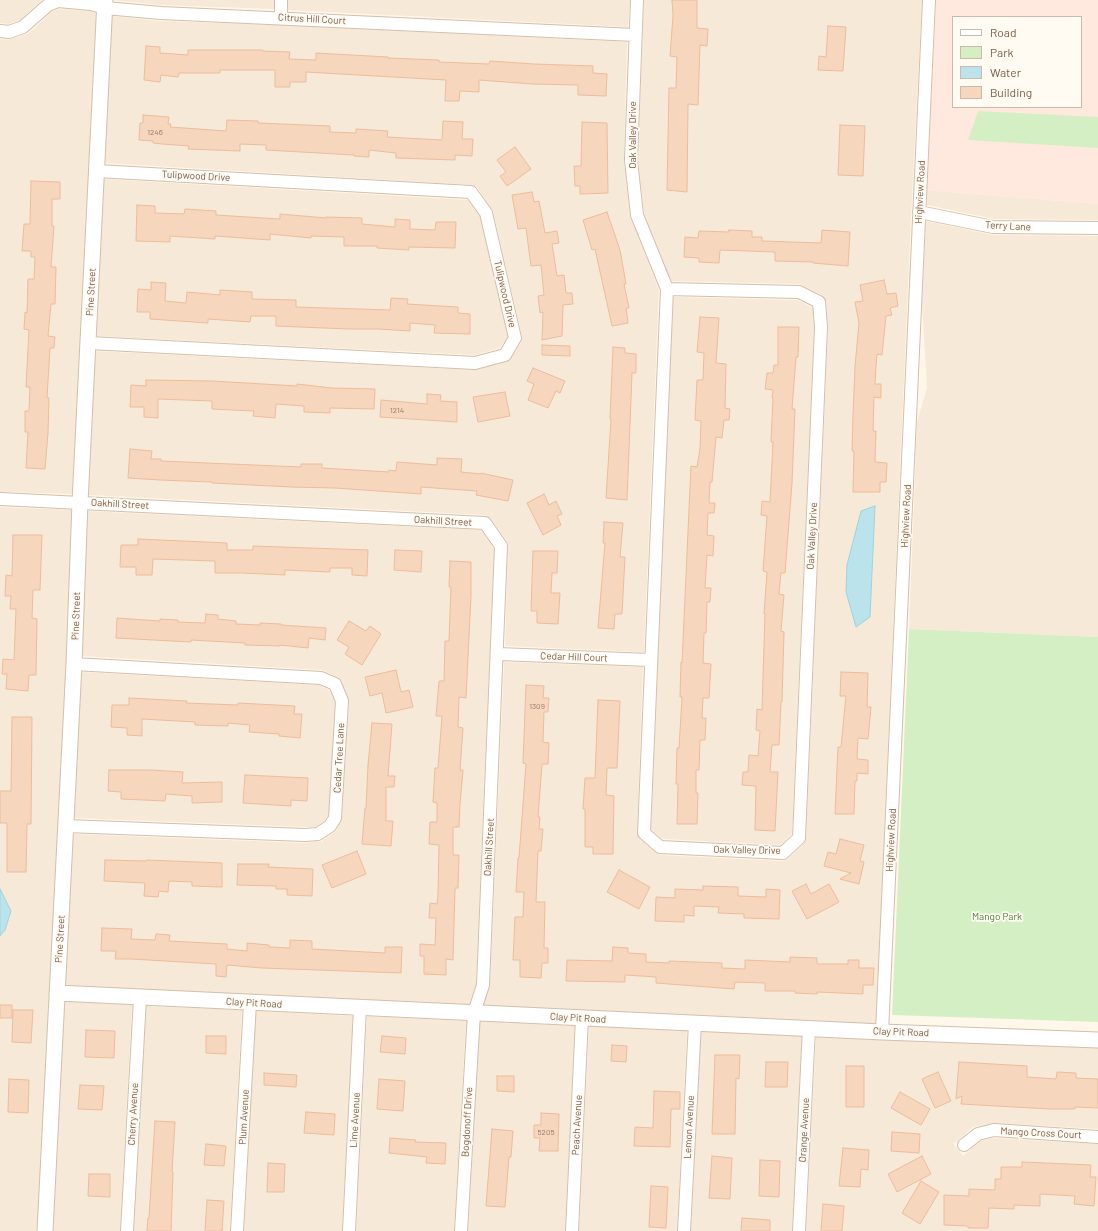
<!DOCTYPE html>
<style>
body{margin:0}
#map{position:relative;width:1098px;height:1231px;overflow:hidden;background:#fff7e9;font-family:Barlow,sans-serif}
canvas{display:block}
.legend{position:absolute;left:952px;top:16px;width:130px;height:92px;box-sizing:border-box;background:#fffaf2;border:1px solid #cbbbae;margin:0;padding:5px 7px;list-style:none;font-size:12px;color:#7d5d48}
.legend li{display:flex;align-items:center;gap:8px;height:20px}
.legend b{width:20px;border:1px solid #cbbbae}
</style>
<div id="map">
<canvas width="1098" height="1231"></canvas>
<ul class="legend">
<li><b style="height:5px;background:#fff"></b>Road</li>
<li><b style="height:11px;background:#d5efc5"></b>Park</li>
<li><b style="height:11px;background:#bae3ec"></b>Water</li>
<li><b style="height:11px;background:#f7d6be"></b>Building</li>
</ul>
</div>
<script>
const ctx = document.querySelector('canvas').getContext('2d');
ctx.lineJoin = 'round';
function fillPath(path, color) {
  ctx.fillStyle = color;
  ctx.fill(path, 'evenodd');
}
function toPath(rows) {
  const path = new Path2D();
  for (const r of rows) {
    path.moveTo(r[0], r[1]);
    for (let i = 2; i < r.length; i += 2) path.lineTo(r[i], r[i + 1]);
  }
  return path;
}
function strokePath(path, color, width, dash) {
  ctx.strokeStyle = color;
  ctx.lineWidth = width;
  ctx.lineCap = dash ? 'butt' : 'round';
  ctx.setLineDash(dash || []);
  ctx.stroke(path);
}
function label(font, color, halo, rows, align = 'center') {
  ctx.font = font + ' Barlow,sans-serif';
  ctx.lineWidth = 3.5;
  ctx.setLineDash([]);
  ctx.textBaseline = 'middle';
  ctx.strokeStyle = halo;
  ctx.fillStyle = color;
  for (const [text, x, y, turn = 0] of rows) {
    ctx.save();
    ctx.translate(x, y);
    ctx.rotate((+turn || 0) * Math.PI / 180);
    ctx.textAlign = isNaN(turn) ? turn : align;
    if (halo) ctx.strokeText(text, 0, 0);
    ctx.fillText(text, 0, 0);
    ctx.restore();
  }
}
fillPath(toPath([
 [0,0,42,0,20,20,8,24,0,23],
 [112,0,274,0,274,9,161,5],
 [288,0,630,0,628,27,288,10],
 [644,0,922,0,911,218,876,1024,483,1006,490,986,504,662,643,667,637,833,640,839,656,853,660,855,783,861,788,859,803,844,806,838,828,327,826,302,822,295,799,284,671,281,644,213,638,159],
 [59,9,89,11,98,14,74,494,0,492,0,39,8,40,27,34,35,28,51,12],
 [111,16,161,21,281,25,627,42,624,160,630,216,659,290,644,652,505,646,508,546,507,541,490,518,485,515,88,495,95,351,475,370,506,362,510,359,521,343,522,336,493,211,477,187,472,185,105,163],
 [104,179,468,200,480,216,508,337,500,348,475,355,96,336],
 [927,190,1098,204,1098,220,994,219,927,205],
 [926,221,993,235,1098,236,1098,637,909,629,917,422,927,388,922,304],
 [673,297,797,300,813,308,814,327,792,834,781,845,663,839,651,829],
 [0,507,73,510,67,663,38,1231,0,1231,0,936,5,930,11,911,0,889],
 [87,511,481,530,494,549,476,984,469,1005,65,986,72,834,304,843,322,841,336,831,342,818,349,702,341,681,338,677,322,670,82,656],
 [81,672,319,685,330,691,335,703,329,815,325,820,316,827,305,827,73,818],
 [64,1001,132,1005,120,1231,52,1231],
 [146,1006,242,1010,230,1231,134,1231],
 [256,1011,353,1016,342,1231,244,1231],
 [367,1016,466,1021,454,1231,356,1231],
 [480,1021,575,1026,565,1231,468,1231],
 [589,1026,687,1031,677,1231,579,1231],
 [701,1031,802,1036,792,1231,691,1231],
 [816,1037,1098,1048,1098,1129,994,1123,973,1127,954,1144,963,1156,980,1141,994,1138,1098,1144,1098,1231,806,1231]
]), '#f7e9d7');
fillPath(toPath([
 [936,0,1098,0,1098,204,927,190],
 [953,17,1081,17,1081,107,953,107]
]), '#ffe8dd');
fillPath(toPath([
 [978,111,1098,117,1098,148,968,140],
 [909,629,1098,637,1098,1022,892,1015]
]), '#d5efc5');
const water = toPath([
 [875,506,870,617,856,627,846,592,847,565,861,511,875,506],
 [0,889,11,911,5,930,0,936,0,889]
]);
fillPath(water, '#bae3ec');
strokePath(water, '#9fd3df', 1);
const building = toPath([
 [672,0,697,0,697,28,708,29,707,46,700,45,698,105,688,104,687,192,667,190,669,88,676,88,677,57,670,56,673,16,672,0],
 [828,26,846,27,843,71,818,70,819,56,826,57,828,26],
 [146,46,160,47,160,53,188,55,188,50,263,50,263,51,290,52,289,59,316,60,316,53,388,57,388,58,439,60,439,62,489,64,490,61,534,64,593,66,593,73,607,74,606,96,578,95,578,85,532,84,479,80,479,92,460,91,459,101,445,101,446,80,306,72,306,82,290,82,290,87,275,87,275,70,220,70,220,73,179,73,178,77,161,75,160,82,144,80,146,46],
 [143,115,169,117,168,124,171,124,170,127,226,131,227,120,258,121,258,123,330,126,330,132,356,133,356,129,388,131,387,137,442,140,443,121,463,122,462,139,473,139,472,156,455,155,455,160,396,158,396,153,369,150,369,157,354,156,354,155,266,150,266,145,240,144,240,151,188,149,189,146,162,144,153,143,153,141,139,140,140,123,143,123,143,115],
 [582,122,607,123,608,193,580,194,580,186,575,186,574,166,581,166,582,122],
 [840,125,865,126,863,176,838,175,840,125],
 [515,147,531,169,507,186,500,176,506,172,497,160,515,147],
 [31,181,60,182,60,199,52,199,52,226,54,226,51,267,56,267,55,304,51,304,48,336,55,337,54,348,50,348,47,398,49,398,48,433,45,469,26,468,28,432,25,432,25,411,29,411,30,387,26,387,29,330,24,329,25,312,27,313,28,279,34,279,35,257,31,257,31,251,22,251,24,224,30,224,31,181],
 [532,192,534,202,539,201,545,233,557,231,559,243,552,244,557,276,564,275,566,293,572,293,573,304,563,305,562,336,542,340,543,312,540,313,538,296,544,295,541,265,531,266,526,228,518,229,512,195,532,192],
 [137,205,155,206,155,213,184,214,185,209,216,211,216,215,280,219,280,214,326,218,326,217,362,218,362,224,395,227,395,219,410,220,410,229,435,230,436,222,456,222,455,248,409,247,409,250,377,248,377,246,344,246,344,237,311,236,311,238,270,234,270,240,215,236,215,239,170,236,170,242,136,241,137,205],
 [607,212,620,250,626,284,624,284,629,308,626,308,628,323,612,326,595,249,592,250,583,220,607,212],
 [729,230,752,231,752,237,762,237,762,241,821,243,822,230,850,232,848,266,813,263,813,262,775,261,775,252,720,250,719,263,699,262,699,258,684,257,685,237,698,238,699,231,729,232,729,230],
 [884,280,887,294,896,293,898,306,890,308,892,315,886,316,882,355,877,354,876,366,875,384,881,384,881,398,874,397,873,431,876,431,875,462,887,463,886,482,880,482,880,492,853,492,854,451,852,451,853,416,855,366,859,323,855,302,863,301,860,285,884,280],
 [151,282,166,283,165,301,186,303,187,292,220,295,220,290,252,292,252,299,296,300,296,307,390,310,391,298,408,299,407,304,458,307,458,313,470,314,470,334,434,333,435,325,410,323,410,331,378,329,348,329,276,326,276,316,251,316,250,322,208,319,208,323,150,319,150,312,137,312,138,289,151,290,151,282],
 [700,317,719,318,716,363,726,364,725,408,730,409,729,420,724,420,722,438,716,437,712,482,710,482,709,503,715,503,714,513,708,513,707,535,714,536,713,556,707,555,705,588,711,588,710,602,707,602,706,633,704,633,703,663,711,664,709,698,703,698,702,718,706,718,705,740,700,740,699,770,696,770,696,793,698,793,697,824,677,824,678,784,676,784,677,748,679,748,682,697,680,697,681,662,682,663,691,466,697,467,700,449,701,421,695,420,697,380,703,380,704,353,697,352,700,317],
 [778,327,799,327,798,357,796,357,792,409,795,409,792,483,785,573,781,573,779,594,784,595,781,631,784,632,782,702,781,702,779,745,772,745,770,772,778,772,775,831,755,830,756,786,742,785,743,772,748,772,749,755,758,756,760,731,756,730,757,709,762,710,765,614,764,614,767,572,763,571,767,516,761,515,762,501,770,502,773,442,771,442,773,398,772,398,773,390,765,389,767,373,773,373,774,365,778,365,778,327],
 [542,345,570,346,570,356,542,355,542,345],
 [613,347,625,348,625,353,636,354,636,373,632,373,627,500,606,498,611,419,610,419,613,347],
 [533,368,565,381,560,393,556,391,548,408,528,400,534,384,527,381,533,368],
 [146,380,213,381,297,386,297,384,332,388,375,389,374,409,330,408,330,413,304,412,304,406,276,404,275,418,253,416,254,411,212,409,212,401,158,399,158,418,144,417,144,407,130,407,131,385,146,386,146,380],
 [505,392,510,416,478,422,473,397,505,392],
 [427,394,441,395,440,401,457,402,457,422,380,417,381,400,427,404,427,394],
 [130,449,152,451,151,459,161,459,161,461,301,467,301,464,322,464,322,468,389,472,389,470,396,471,397,462,437,465,437,458,462,459,461,472,481,474,481,473,513,480,508,501,476,495,477,491,421,487,421,494,335,488,291,487,212,483,212,482,160,480,128,478,130,449],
 [544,494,549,505,556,501,562,514,557,516,561,525,543,535,527,503,544,494],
 [604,522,623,523,620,557,625,557,622,614,615,614,614,629,598,628,605,543,603,543,604,522],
 [13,535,42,535,40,590,33,590,32,618,37,619,36,675,29,675,28,691,6,689,7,674,2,674,3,659,14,660,16,609,10,609,11,596,5,596,6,575,12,576,13,535],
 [138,539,227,543,227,550,253,550,253,546,368,550,367,576,352,575,352,568,330,568,330,572,285,570,285,575,242,573,215,573,215,561,153,559,152,575,136,575,136,567,120,567,121,545,138,545,138,539],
 [395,550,422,551,421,572,394,570,395,550],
 [533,551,558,551,557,573,552,573,551,593,560,593,558,624,537,623,537,611,531,611,533,551],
 [450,561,471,562,471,595,466,698,459,697,458,727,463,728,460,770,463,770,460,804,459,827,453,827,453,855,459,855,458,888,455,888,453,960,446,959,446,975,424,974,424,956,420,956,420,944,435,945,436,918,429,918,430,903,437,904,438,894,439,845,429,844,430,822,437,822,437,803,433,802,435,768,438,768,442,716,436,716,439,681,444,681,445,641,449,641,451,587,449,587,450,561],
 [206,614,218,615,218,619,236,621,236,624,260,625,260,623,281,624,281,625,326,628,325,640,309,638,308,648,280,645,280,646,245,645,245,643,191,640,191,642,116,638,117,618,160,621,160,619,178,620,178,622,205,623,206,614],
 [349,621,366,631,370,626,381,634,362,665,345,654,349,647,337,640,349,621],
 [396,670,401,692,409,690,413,707,386,713,382,693,370,696,365,677,396,670],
 [841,672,868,673,867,707,871,707,868,739,858,738,857,759,868,760,868,774,857,773,857,781,855,781,854,814,835,814,838,747,841,747,846,696,840,696,841,672],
 [526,685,544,686,543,698,549,698,548,712,544,712,543,742,549,743,548,764,542,764,538,817,540,817,539,829,543,829,541,851,538,851,536,902,545,902,544,948,548,948,548,963,542,963,541,978,520,977,520,960,513,960,515,917,523,917,524,892,516,892,518,858,519,858,526,764,523,763,526,685],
 [129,698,187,701,186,703,238,705,238,703,295,706,294,714,302,714,300,738,279,736,279,734,249,732,250,725,228,723,228,726,195,725,195,722,142,719,142,736,127,735,127,728,111,727,112,705,129,705,129,698],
 [598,700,620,701,617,768,607,768,606,795,614,796,613,854,593,854,593,847,585,847,585,809,583,809,585,778,595,778,598,700],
 [12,717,32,717,31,824,27,824,26,872,7,872,7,823,0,823,0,791,11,791,12,717],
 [372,723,392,724,388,776,395,776,394,787,386,787,386,821,393,821,391,846,362,844,365,808,366,808,368,765,372,723],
 [109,770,151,770,183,772,182,783,222,782,222,802,192,803,192,796,166,794,165,801,121,799,121,792,108,791,109,770],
 [245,775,308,778,307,801,291,800,291,806,243,803,245,775],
 [840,839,864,845,860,861,864,862,859,884,840,879,851,873,824,866,828,852,836,854,840,839],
 [357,851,366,874,332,888,322,865,357,851],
 [105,860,146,861,146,860,222,863,222,887,192,886,192,882,169,881,168,892,159,891,158,897,144,896,145,883,104,881,105,860],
 [238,864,269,864,268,867,313,869,312,896,287,895,287,889,276,889,276,886,237,885,238,864],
 [619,870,650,887,639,909,607,892,619,870],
 [806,884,811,894,829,884,839,902,807,919,792,891,806,884],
 [703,886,738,887,738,896,766,897,766,889,780,890,779,919,744,918,744,914,718,913,719,907,694,906,694,916,684,915,684,922,655,921,656,897,675,898,675,889,703,890,703,886],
 [102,928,132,929,131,939,155,940,156,934,170,935,169,941,227,944,227,949,247,951,247,943,269,945,269,947,290,948,290,940,312,941,312,949,385,953,385,947,402,947,401,973,262,968,227,965,226,977,216,976,216,964,131,959,115,959,116,951,101,951,102,928],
 [613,947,628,948,628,953,646,954,646,962,669,963,669,961,722,963,722,968,745,969,745,960,790,962,790,957,817,958,817,964,848,964,848,960,859,960,859,968,874,968,873,985,863,985,863,994,817,992,817,994,795,993,795,991,765,991,765,983,735,982,734,989,656,983,656,977,625,975,625,982,566,981,567,960,612,961,613,947],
 [0,1005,12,1005,12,1018,0,1018,0,1005],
 [13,1010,33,1010,31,1043,12,1042,13,1010],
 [86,1030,115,1031,114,1058,85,1057,86,1030],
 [206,1036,226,1036,226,1054,206,1053,206,1036],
 [382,1036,406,1038,405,1054,380,1052,382,1036],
 [612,1045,627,1046,626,1062,611,1061,612,1045],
 [715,1055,740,1055,739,1079,736,1078,735,1134,712,1134,715,1055],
 [766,1062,788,1062,787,1087,765,1087,766,1062],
 [959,1062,1027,1066,1027,1077,1056,1079,1057,1072,1076,1073,1076,1078,1098,1079,1098,1108,1075,1107,1075,1109,1050,1109,961,1104,962,1096,956,1099,959,1062],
 [846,1066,864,1066,864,1107,846,1107,846,1066],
 [938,1072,951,1101,935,1108,922,1079,938,1072],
 [264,1073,297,1075,296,1087,264,1085,264,1073],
 [497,1076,514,1076,514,1092,497,1091,497,1076],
 [9,1079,29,1080,28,1113,8,1112,9,1079],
 [379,1079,405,1081,403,1111,377,1109,379,1079],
 [80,1085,104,1086,102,1110,78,1109,80,1085],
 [654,1091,680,1092,680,1109,671,1109,670,1147,634,1146,635,1127,653,1128,654,1091],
 [900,1092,930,1109,921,1125,891,1108,900,1092],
 [306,1112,335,1114,334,1135,304,1133,306,1112],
 [541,1113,559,1114,558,1151,539,1151,540,1138,534,1138,534,1125,541,1125,541,1113],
 [155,1121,175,1122,172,1172,173,1172,171,1231,147,1231,148,1218,149,1218,155,1121],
 [492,1129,513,1131,511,1157,509,1157,505,1207,486,1206,492,1129],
 [892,1132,920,1134,919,1153,891,1151,892,1132],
 [390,1138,416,1140,415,1142,446,1143,445,1164,426,1163,427,1157,389,1153,390,1138],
 [206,1144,226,1146,224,1166,204,1165,206,1144],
 [843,1148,869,1150,868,1170,861,1169,860,1187,839,1186,843,1148],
 [712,1156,732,1158,730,1199,709,1198,712,1156],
 [922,1156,931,1174,897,1192,888,1174,922,1156],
 [760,1160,780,1161,779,1197,759,1196,760,1160],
 [1022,1162,1091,1165,1090,1177,1096,1177,1094,1206,1074,1204,1075,1196,1040,1194,1040,1206,1014,1205,1014,1209,989,1208,988,1228,968,1228,968,1226,944,1225,944,1195,969,1196,969,1189,995,1190,995,1179,1001,1179,1001,1167,1022,1167,1022,1162],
 [268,1163,285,1164,284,1192,267,1192,268,1163],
 [89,1174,110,1174,110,1197,88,1196,89,1174],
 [921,1181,939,1192,920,1224,902,1213,921,1181],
 [651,1186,668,1187,666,1228,649,1227,651,1186],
 [207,1200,224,1201,222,1231,205,1231,207,1200],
 [823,1204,844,1206,842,1231,821,1231,823,1204],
 [742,1218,770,1220,770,1231,741,1231,742,1218]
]);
fillPath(building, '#f7d6be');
strokePath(building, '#ecbd9c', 1);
const minor = toPath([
 [637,0,631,160,637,215,667,289,644,833,660,847,783,853,799,838,821,327,819,302,799,292,667,289],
 [281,17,281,0],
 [0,31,9,32,23,27,48,5,58,1,91,4,105,8,161,13,635,35],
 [919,212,993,227,1098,228],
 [89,343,475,363,505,355,515,338,486,213,471,192,97,171],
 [0,499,485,523,501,546,483,985,474,1013,461,1231],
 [498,654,650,660],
 [66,826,305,835,318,834,330,826,335,818,342,701,335,684,321,678,74,664],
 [882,1032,929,0],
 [964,1145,978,1134,994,1130,1098,1137],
 [127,1231,140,998],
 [237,1231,250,1003],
 [349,1231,360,1008],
 [572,1231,582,1018],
 [684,1231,695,1023],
 [799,1231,809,1028]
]);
const tertiary = toPath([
 [57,993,882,1032,1098,1040],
 [45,1231,74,664,80,502,105,0]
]);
strokePath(minor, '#d3bfac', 14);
strokePath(tertiary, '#d3bfac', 17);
strokePath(minor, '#fff', 12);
strokePath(tertiary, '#fff', 15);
label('8px', '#9c7b66', null, [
 ["1246",155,132],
 ["1214",397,410],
 ["1309",537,706],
 ["5205",546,1132]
]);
label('10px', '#7d5d48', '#fffaf2', [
 ["Citrus Hill Court",312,19,3],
 ["Oak Valley Drive",633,135,-90],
 ["Tulipwood Drive",196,176,3],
 ["Highview Road",920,192,-87],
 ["Terry Lane",1008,226,3],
 ["Pine Street",91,292,-87],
 ["Tulipwood Drive",505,294,77],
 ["Oakhill Street",120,504,3],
 ["Highview Road",906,516,-87],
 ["Oakhill Street",443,521,3],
 ["Oak Valley Drive",812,536,-87],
 ["Pine Street",76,616,-88],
 ["Cedar Hill Court",574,657,2],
 ["Cedar Tree Lane",339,758,-87],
 ["Highview Road",891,840,-87],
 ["Oakhill Street",489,847,-87],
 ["Oak Valley Drive",747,850,1],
 ["Pine Street",60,939,-87],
 ["Clay Pit Road",254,1003,3],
 ["Clay Pit Road",578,1018,3],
 ["Clay Pit Road",901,1032,2],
 ["Cherry Avenue",133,1114,-87],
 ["Plum Avenue",244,1117,-87],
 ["Lime Avenue",355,1120,-87],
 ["Bogdonoff Drive",467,1122,-87],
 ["Peach Avenue",577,1125,-87],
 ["Lemon Avenue",689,1127,-87],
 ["Orange Avenue",804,1130,-87],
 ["Mango Cross Court",1041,1133,3]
]);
label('10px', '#4d7e3c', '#fffaf2', [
 ["Mango Park",997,917]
]);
</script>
